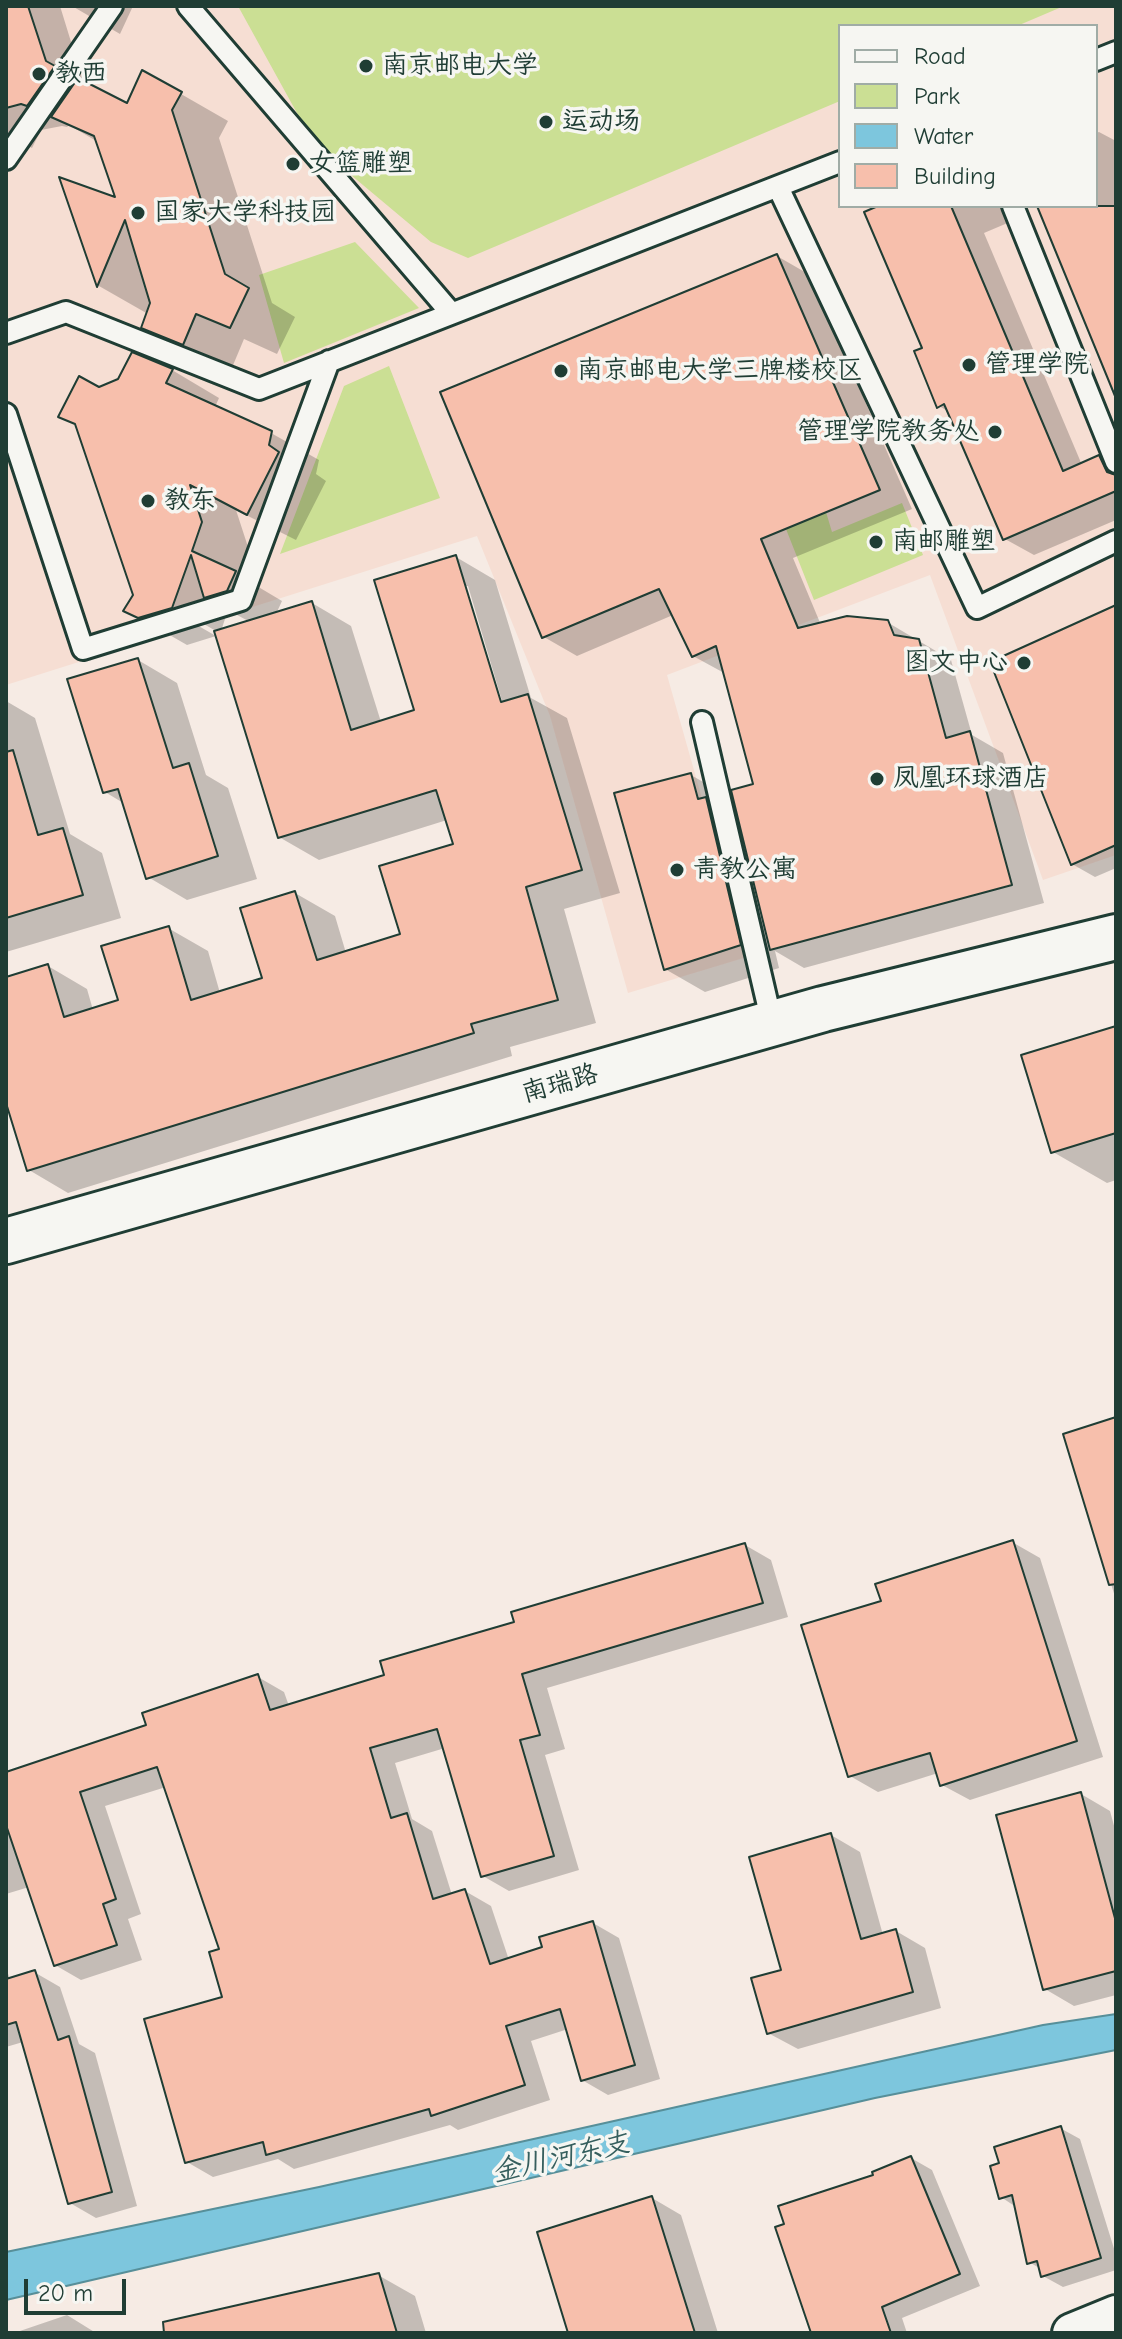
<!DOCTYPE html>
<meta charset="utf-8">
<style>
body{margin:0}
#map{position:relative;width:1122px;height:2339px;overflow:hidden;background:#f6ebe4;font-family:"Comic Neue",sans-serif}
canvas{display:block}
.frame{position:absolute;inset:0;border:8px solid #1f3d34;pointer-events:none}
.legend{position:absolute;left:838px;top:24px;width:260px;height:184px;box-sizing:border-box;background:#f6f6f2;border:2px solid #a0aca6;margin:0;padding:10px 14px;list-style:none;font-size:24px;color:#1f3d34}
.legend li{display:flex;align-items:center;gap:16px;height:40px}
.legend b{width:40px;border:2px solid #a0aca6}
.scale{position:absolute;left:24px;top:2279px;width:102px;height:36px;box-sizing:border-box;border:4px solid #1f3d34;border-top:0;padding-left:10px;font-size:24px;line-height:28px;white-space:nowrap;color:#1f3d34;-webkit-text-stroke:6px #f6f6f2;paint-order:stroke}
</style>
<div id="map">
<canvas width="1122" height="2339"></canvas>
<div class="frame"></div>
<ul class="legend">
<li><b style="height:10px;background:#f6f6f2"></b>Road</li>
<li><b style="height:22px;background:#cbdf94"></b>Park</li>
<li><b style="height:22px;background:#7dc6dd"></b>Water</li>
<li><b style="height:22px;background:#f7bfac"></b>Building</li>
</ul>
<div class="scale">20 m</div>
</div>
<script>
const ctx = document.querySelector('canvas').getContext('2d');
ctx.lineJoin = 'round';
function fillPath(path, color) {
  ctx.fillStyle = color;
  ctx.fill(path, 'evenodd');
}
function toPath(rows) {
  const path = new Path2D();
  for (const r of rows) {
    path.moveTo(r[0], r[1]);
    for (let i = 2; i < r.length; i += 2) path.lineTo(r[i], r[i + 1]);
  }
  return path;
}
function strokePath(path, color, width, dash) {
  ctx.strokeStyle = color;
  ctx.lineWidth = width;
  ctx.lineCap = dash ? 'butt' : 'round';
  ctx.setLineDash(dash || []);
  ctx.stroke(path);
}
function label(font, color, halo, rows, align = 'center') {
  ctx.font = font + ' "Comic Neue","LXGW WenKai TC",sans-serif';
  ctx.lineWidth = 7;
  ctx.setLineDash([]);
  ctx.textBaseline = 'middle';
  ctx.strokeStyle = halo;
  ctx.fillStyle = color;
  for (const [text, x, y, turn = 0] of rows) {
    ctx.save();
    ctx.translate(x, y);
    ctx.rotate((+turn || 0) * Math.PI / 180);
    ctx.textAlign = isNaN(turn) ? turn : align;
    if (halo) ctx.strokeText(text, 0, 0);
    ctx.fillText(text, 0, 0);
    ctx.restore();
  }
}
fillPath(toPath([
 [6,6,1116,6,1116,855,1043,880,930,575,667,675,747,957,628,993,550,716,477,536,6,685],
 [840,26,1096,26,1096,206,840,206]
]), '#f6ded3');
fillPath(toPath([
 [238,6,1064,6,1017,26,840,26,840,101,468,258,431,242,314,144],
 [355,242,419,308,284,363,259,275],
 [389,366,440,498,280,554,344,386],
 [902,503,923,555,814,600,786,529,826,512,832,532]
]), '#cbdf94');
const water = toPath([
 [1116,2014,1116,2050,875,2098,6,2300,6,2252,319,2187,1043,2025,1116,2014]
]);
fillPath(water, '#7dc6dd');
strokePath(water, '#578f99', 2);
fillPath(toPath([
 [6,6,60,6,84,84,128,106,181,94,228,121,219,138,272,303,295,317,277,354,244,339,231,370,190,354,143,327,148,314,99,286,62,180,118,201,98,142,69,125,67,127,62,126,41,130,32,148,6,135],
 [72,6,133,6,120,34],
 [1099,132,1116,141,1116,392,1039,206,1096,206,1096,133],
 [883,206,1012,206,1017,219,984,233,1082,465,1099,457,1116,467,1116,520,1034,555,1005,539,951,413,939,406,925,349],
 [777,256,810,275,912,509,793,558,821,625,887,622,951,660,972,735,1003,753,1044,903,804,968,775,951,779,968,705,992,665,969,691,775,731,798,736,819,740,818,756,785,726,674,693,656,673,615,577,656,544,637],
 [172,370,219,398,215,407,271,433,319,460,316,474,326,481,296,540,236,510,249,550,240,576,282,601,276,614,312,603,351,626,381,722,416,711,456,557,495,580,531,698,567,718,620,893,564,909,596,1023,510,1047,512,1056,68,1193,29,1170,6,1097,6,979,48,966,87,989,93,1010,120,1001,168,928,208,951,220,993,264,979,295,893,335,916,346,953,402,936,455,846,447,820,319,860,279,837,216,631,176,608,176,613,216,636,187,645,126,610,135,595,78,426,61,417,99,389],
 [464,586,468,586,505,711,502,712],
 [228,610,250,622,221,631],
 [1116,607,1116,868,1095,877,1072,864],
 [138,660,177,683,206,775,228,788,257,879,187,900,148,877,125,804,105,792],
 [6,701,35,718,70,834,102,853,121,918,6,952],
 [1116,1028,1116,1180,1107,1183,1053,1152],
 [1116,1419,1116,1600,1065,1435],
 [1012,1542,1040,1558,1103,1757,970,1800,942,1785,938,1773,878,1792,850,1776,883,1602],
 [745,1545,771,1560,788,1617,547,1688,565,1749,545,1755,579,1870,509,1891,483,1876,445,1748,395,1763,412,1819,432,1831,452,1895,465,1891,491,1906,509,1960,545,1948,593,1923,619,1938,660,2079,608,2095,582,2080,568,2029,531,2041,550,2100,458,2130,450,2125,294,2169,278,2159,213,2177,187,2162,224,1999,221,1950,166,1787,105,1806,141,1914,128,1919,142,1960,81,1980,55,1965,29,1887,6,1894,6,1828,9,1827,6,1819,6,1774,149,1726,258,1677,284,1692,289,1706,387,1676,517,1624],
 [1081,1794,1110,1811,1116,1833,1116,1995,1074,2006,1045,1989],
 [831,1835,860,1852,883,1935,896,1931,925,1948,941,2008,798,2049,768,2033,784,1971],
 [6,1967,10,1980,34,1972,60,1987,79,2044,95,2053,137,2206,96,2218,70,2203,23,2042,6,2047],
 [1060,2128,1080,2139,1116,2255,1116,2270,1063,2287,1043,2276,1041,2269,1029,2262,1016,2207,1001,2197],
 [911,2158,932,2170,980,2286,902,2318,907,2333,813,2333,876,2177],
 [652,2198,681,2215,718,2333,571,2333],
 [378,2275,415,2296,426,2333,191,2333],
 [67,2315,96,2333,14,2333]
]), '#0003');
const building = toPath([
 [6,6,28,6,46,61,55,66,27,106,21,104,6,108,6,6],
 [142,70,182,92,172,110,225,274,249,288,230,328,196,314,183,345,141,328,150,303,125,220,97,287,59,177,115,197,94,136,51,117,78,78,127,103,142,70],
 [878,206,951,206,1063,471,1099,455,1107,472,1116,475,1116,491,1003,540,944,404,937,408,914,351,922,348,864,212,878,206],
 [1037,206,1116,206,1116,396,1115,396,1037,206],
 [777,254,880,490,761,539,798,628,847,616,888,620,894,635,919,639,946,738,970,731,1012,885,770,950,731,790,753,784,716,646,692,657,659,589,542,638,440,392,777,254],
 [132,352,173,369,166,383,272,431,269,445,279,452,247,515,190,485,202,522,192,551,236,571,227,591,204,598,191,555,172,608,138,618,123,611,133,595,75,424,58,417,79,376,99,387,118,379,132,352],
 [456,555,501,702,528,694,582,870,526,887,558,1000,471,1024,474,1033,27,1171,6,1103,6,977,48,964,64,1017,118,1000,101,946,169,926,191,1000,262,978,240,908,295,891,317,960,400,934,379,866,453,844,436,790,278,838,214,631,312,601,351,730,414,710,374,580,456,555],
 [1116,605,1116,845,1071,865,990,662,1116,605],
 [138,658,173,768,189,763,218,856,146,879,118,789,103,793,67,679,138,658],
 [13,750,38,835,63,828,83,895,6,918,6,752,13,750],
 [691,773,698,799,706,797,741,945,664,970,614,793,691,773],
 [1116,1026,1116,1133,1051,1153,1021,1055,1116,1026],
 [1116,1417,1116,1584,1109,1585,1063,1434,1116,1417],
 [1013,1540,1077,1741,940,1786,930,1753,848,1777,801,1625,881,1601,875,1584,1013,1540],
 [745,1543,763,1603,522,1674,540,1735,520,1740,554,1856,481,1877,437,1729,370,1748,391,1818,407,1813,433,1899,465,1889,490,1964,542,1947,539,1937,593,1921,635,2065,581,2081,560,2009,506,2026,525,2085,431,2116,429,2109,266,2155,263,2142,185,2163,144,2019,222,1997,209,1952,219,1949,157,1767,80,1792,116,1899,103,1904,117,1945,54,1966,6,1825,6,1772,146,1725,142,1713,258,1674,270,1710,384,1675,380,1661,514,1622,511,1612,745,1543],
 [1081,1792,1116,1922,1116,1971,1043,1990,996,1815,1081,1792],
 [831,1833,861,1939,896,1929,913,1992,767,2034,751,1978,781,1970,749,1857,831,1833],
 [35,1970,58,2040,69,2036,112,2192,68,2204,16,2022,6,2025,6,1979,35,1970],
 [1061,2126,1101,2258,1041,2277,1037,2261,1027,2264,1012,2195,999,2199,990,2166,999,2163,994,2147,1061,2126],
 [911,2156,960,2274,882,2307,891,2333,811,2333,775,2227,784,2224,778,2206,873,2175,872,2172,911,2156],
 [652,2196,695,2333,568,2333,537,2232,652,2196],
 [379,2273,397,2333,164,2333,163,2322,379,2273]
]);
fillPath(building, '#f7bfac');
strokePath(building, '#1f3d34', 2);
const lane = toPath([
 [188,6,451,313],
 [1096,60,1116,52],
 [6,159,112,6],
 [778,187,977,608,1116,541],
 [1013,206,1116,462],
 [6,333,66,312,259,389,840,162],
 [6,414,83,649,241,600,329,361],
 [702,722,772,1023]
]);
const street = toPath([
 [1072,2333,1116,2315]
]);
const secondary = toPath([
 [6,1241,823,1009,1116,937]
]);
strokePath(lane, '#1f3d34', 26);
strokePath(street, '#1f3d34', 44);
strokePath(secondary, '#1f3d34', 50);
strokePath(lane, '#f6f6f2', 20);
strokePath(street, '#f6f6f2', 38);
strokePath(secondary, '#f6f6f2', 44);
for (const [x, y, r, color] of [
 [366,66,8,"#1f3d34"],
 [39,74,8,"#1f3d34"],
 [546,122,8,"#1f3d34"],
 [293,164,8,"#1f3d34"],
 [138,213,8,"#1f3d34"],
 [969,365,8,"#1f3d34"],
 [561,371,8,"#1f3d34"],
 [995,432,8,"#1f3d34"],
 [148,501,8,"#1f3d34"],
 [876,542,8,"#1f3d34"],
 [1024,663,8,"#1f3d34"],
 [877,779,8,"#1f3d34"],
 [677,870,8,"#1f3d34"]
]) {
  const dot = new Path2D();
  dot.arc(x, y, r, 0, 2 * Math.PI);
  ctx.fillStyle = color;
  ctx.fill(dot);
  strokePath(dot, '#f6f6f2', 3);
}
label('26px', '#1f3d34', '#f6f6f2', [
 ["南京邮电大学",382,66],
 ["教西",55,74],
 ["运动场",562,122],
 ["女篮雕塑",309,164],
 ["国家大学科技园",154,213],
 ["管理学院",985,365],
 ["南京邮电大学三牌楼校区",577,371],
 ["管理学院教务处",979,432,"right"],
 ["教东",164,501],
 ["南邮雕塑",892,542],
 ["图文中心",1008,663,"right"],
 ["凤凰环球酒店",893,779],
 ["青教公寓",693,870]
], 'left');
label('26px', '#1f3d34', '#f6f6f2', [
 ["南瑞路",560,1084,-16]
]);
label('italic 28px', '#365f5e', '#f6f6f2', [
 ["金川河东支",561,2158,-13]
]);
</script>
